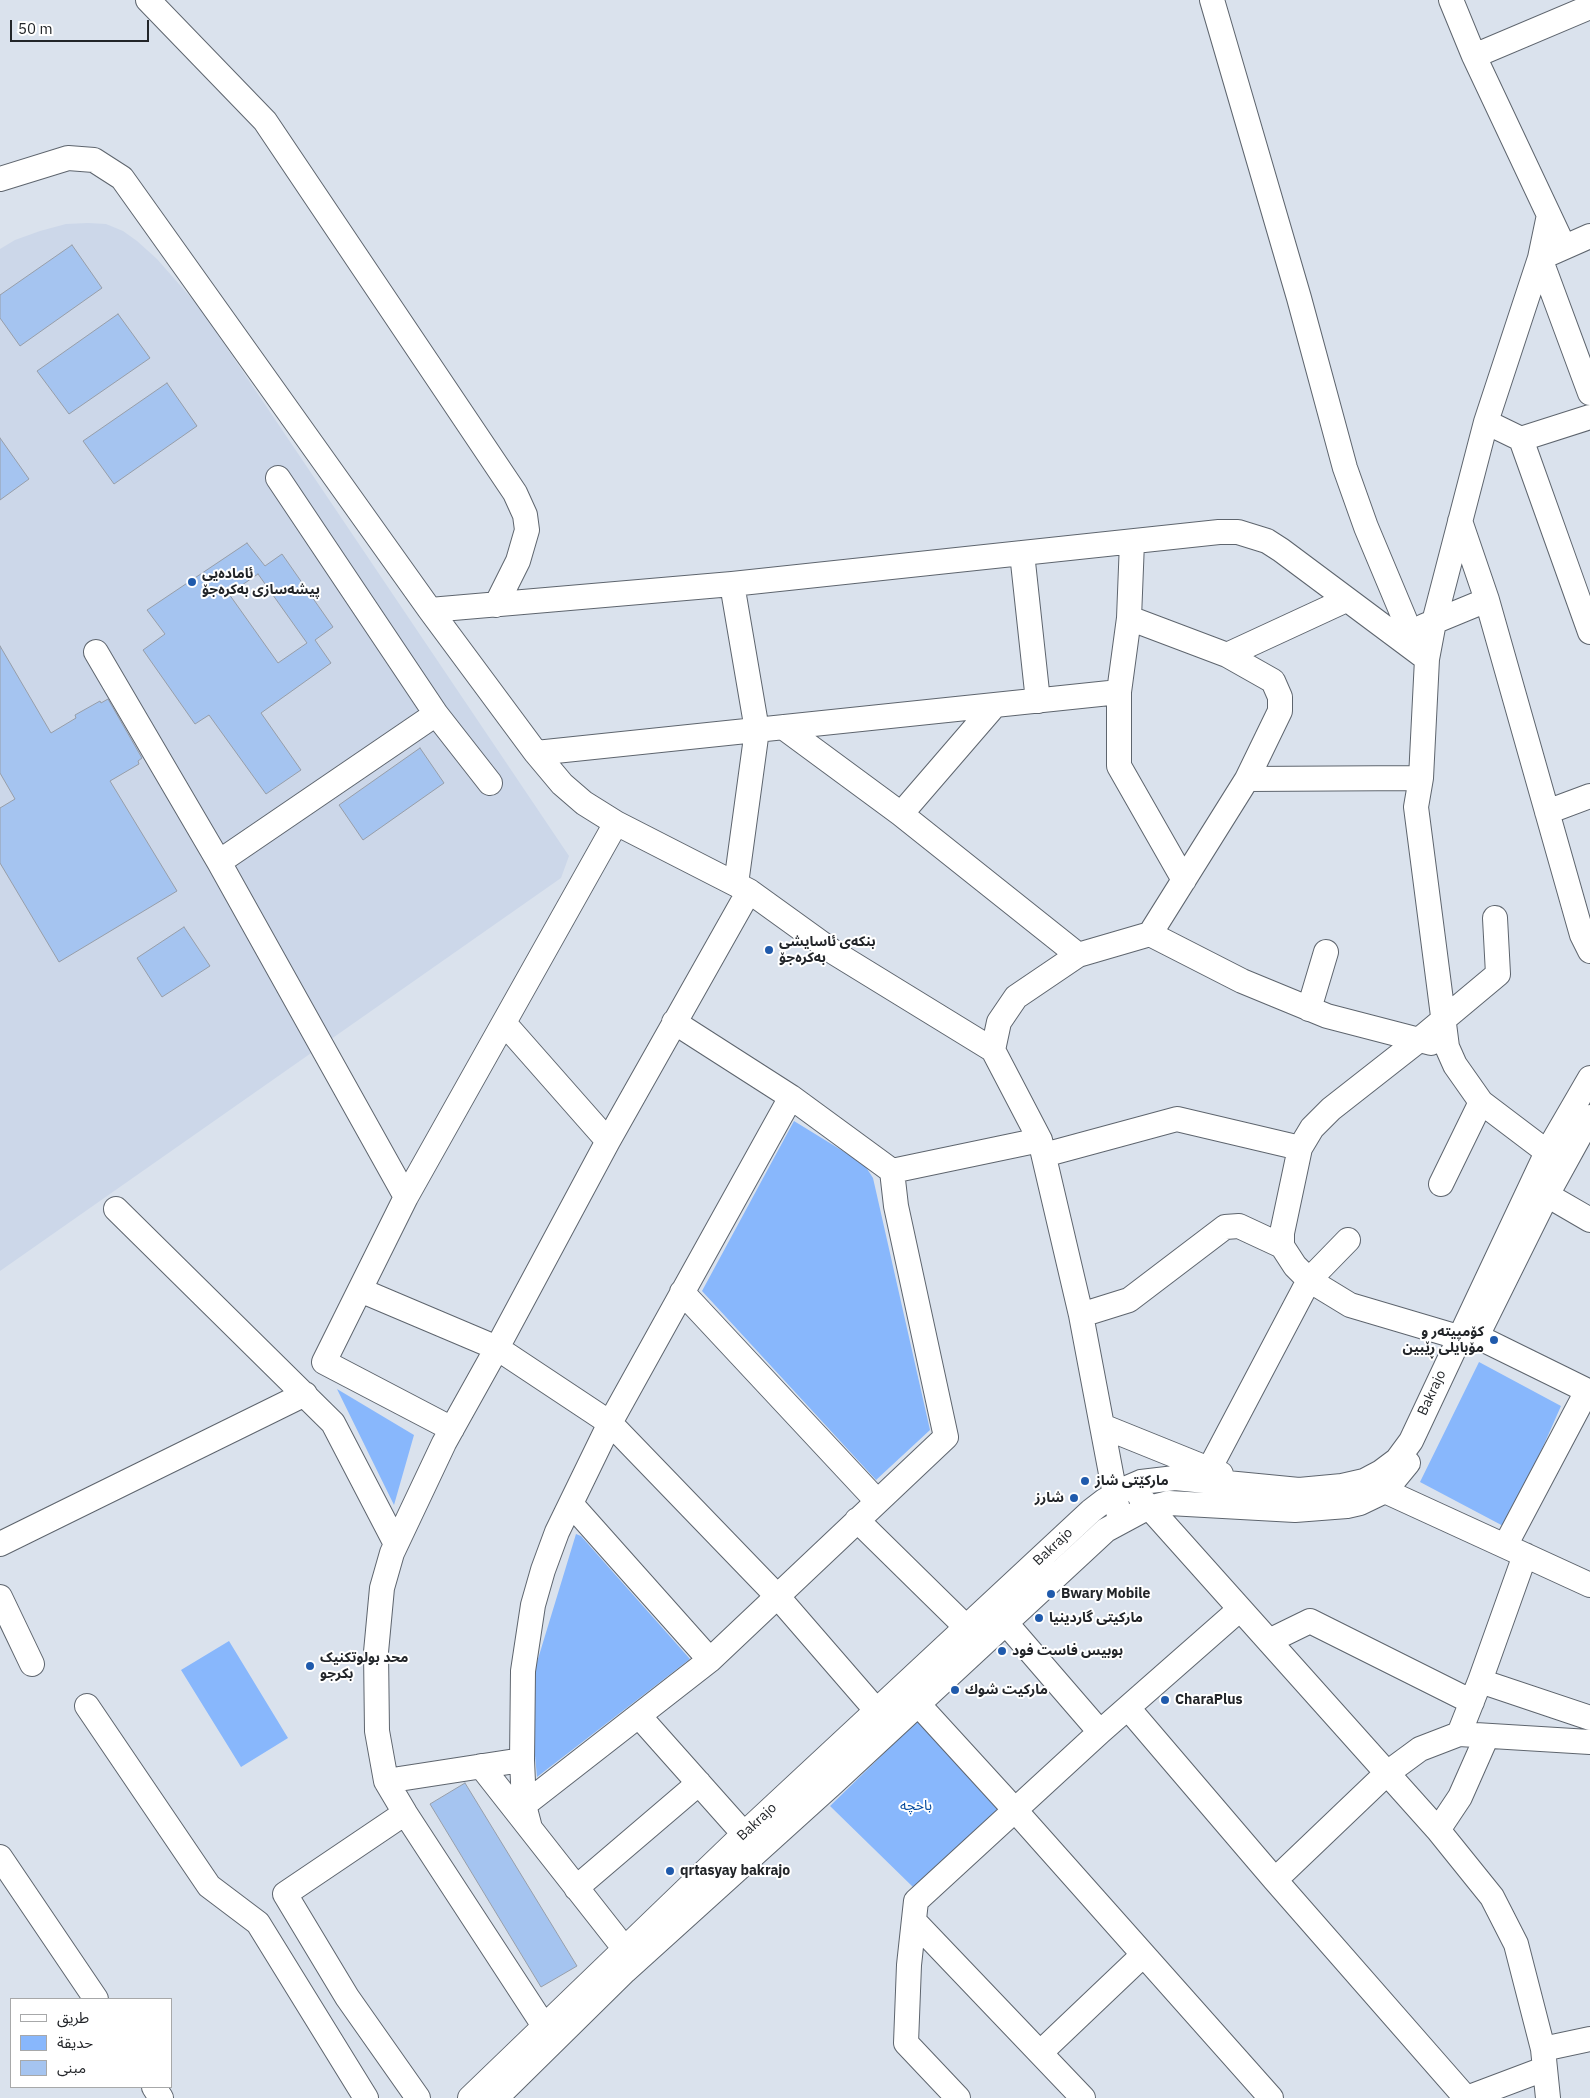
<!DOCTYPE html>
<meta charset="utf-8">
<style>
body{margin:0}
#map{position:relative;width:1590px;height:2098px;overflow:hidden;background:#dae2ed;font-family:"IBM Plex Sans","Noto Sans Arabic",sans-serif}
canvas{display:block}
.legend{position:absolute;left:10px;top:1998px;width:162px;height:90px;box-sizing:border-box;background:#fff;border:1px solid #a7a8a9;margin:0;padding:6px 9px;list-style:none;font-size:15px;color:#222529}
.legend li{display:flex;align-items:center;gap:10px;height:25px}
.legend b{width:25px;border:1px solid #a7a8a9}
.scale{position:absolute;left:10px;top:20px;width:139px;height:22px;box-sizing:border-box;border:2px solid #222529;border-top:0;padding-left:6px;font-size:15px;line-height:18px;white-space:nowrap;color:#222529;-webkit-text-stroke:4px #fff;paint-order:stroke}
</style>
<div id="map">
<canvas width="1590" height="2098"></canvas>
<ul class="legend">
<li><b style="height:6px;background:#fff"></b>طريق</li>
<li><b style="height:14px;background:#88b7fc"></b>حديقة</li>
<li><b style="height:14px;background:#a5c4f0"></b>مبنى</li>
</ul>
<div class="scale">50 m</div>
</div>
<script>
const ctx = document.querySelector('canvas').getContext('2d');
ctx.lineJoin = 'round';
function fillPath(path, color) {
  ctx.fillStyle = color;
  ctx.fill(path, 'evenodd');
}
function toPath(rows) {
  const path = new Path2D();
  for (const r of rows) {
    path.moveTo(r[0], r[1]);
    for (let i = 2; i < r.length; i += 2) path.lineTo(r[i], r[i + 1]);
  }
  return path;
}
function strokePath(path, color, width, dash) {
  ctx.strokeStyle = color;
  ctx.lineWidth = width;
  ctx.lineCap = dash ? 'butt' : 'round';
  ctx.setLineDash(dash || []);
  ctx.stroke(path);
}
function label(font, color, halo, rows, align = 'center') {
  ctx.font = font + ' "IBM Plex Sans","Noto Sans Arabic",sans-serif';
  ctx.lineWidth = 4;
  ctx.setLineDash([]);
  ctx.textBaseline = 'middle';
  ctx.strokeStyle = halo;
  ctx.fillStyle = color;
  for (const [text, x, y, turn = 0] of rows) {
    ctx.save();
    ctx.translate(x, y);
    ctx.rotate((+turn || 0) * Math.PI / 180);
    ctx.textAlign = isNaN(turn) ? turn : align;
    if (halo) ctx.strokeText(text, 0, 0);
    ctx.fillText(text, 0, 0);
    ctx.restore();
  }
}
fillPath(toPath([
 [88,223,106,224,123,231,137,241,157,259,200,308,569,856,561,878,0,1271,0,249,15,240,40,231,66,224]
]), '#ccd7e9');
fillPath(toPath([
 [794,1121,864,1164,873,1178,930,1430,876,1480,702,1291],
 [1479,1362,1561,1406,1507,1528,1420,1482],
 [337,1389,414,1435,394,1505],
 [576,1534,581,1536,690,1659,537,1777,534,1745,534,1672],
 [229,1641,288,1738,241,1767,181,1670],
 [917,1721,1003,1808,914,1888,830,1806]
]), '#88b7fc');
const building = toPath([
 [72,245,102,288,20,346,0,318,0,295,72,245],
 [118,314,150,358,69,414,37,371,118,314],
 [167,383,197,426,114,484,83,441,167,383],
 [0,438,29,479,0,500,0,438],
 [247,543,265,566,282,554,333,627,315,640,331,663,261,713,301,770,266,794,209,715,195,724,143,650,165,634,147,610,247,543],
 [258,574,307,643,278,663,229,594,258,574],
 [0,646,51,733,76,718,75,715,100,701,101,703,108,699,142,758,138,761,139,764,110,781,177,891,59,962,0,863,0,808,15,799,0,773,0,646],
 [420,748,444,783,363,840,339,805,420,748],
 [184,927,210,966,162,997,137,958,184,927],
 [465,1783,577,1966,541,1987,430,1804,465,1783]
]);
fillPath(building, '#a5c4f0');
strokePath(building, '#979ea9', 1);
const minor = toPath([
 [148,0,265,121,515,493,525,515,527,530,518,561,496,605],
 [1212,0,1299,298,1345,468,1366,527,1410,632,1422,651],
 [1451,0,1474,56,1564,247],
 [1474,56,1590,7],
 [0,179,68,158,94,160,122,178,430,610,536,753,562,784,584,803,616,823,749,891,835,953,993,1050,1040,1140,1081,1315,1120,1521],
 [1590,236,1540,258,1590,393],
 [1486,422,1521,439,1590,417],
 [1521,439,1590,632],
 [278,478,436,714,490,783],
 [1460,521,1487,600,1582,935,1590,951],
 [1132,542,1129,618,1119,692,1119,766,1184,880],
 [1022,553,1038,701],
 [732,584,757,730,736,884],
 [430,610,732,584,1219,532,1238,532,1267,541,1281,550,1427,659],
 [1129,618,1227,655,1273,681,1280,697,1280,711,1247,779,1150,934],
 [1424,626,1487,600],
 [96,652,219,862,406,1197],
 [1227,655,1346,600],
 [783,727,901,814,1078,955],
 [536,753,1119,692],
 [1247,779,1421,778],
 [1547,812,1590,796],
 [901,814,995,705],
 [219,862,436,714],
 [1309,1009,1326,952],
 [504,1023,608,1141],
 [993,1050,999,1022,1016,997,1078,955,1150,934,1242,981,1327,1016,1431,1043],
 [1547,1152,1481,1102,1455,1065,1447,1047,1416,807,1421,778,1427,659,1434,622,1486,422,1540,258,1549,215],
 [1044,1155,1177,1119,1300,1148],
 [892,1171,1040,1140],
 [1441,1184,1481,1102],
 [1547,1195,1590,1220],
 [116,1209,333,1423,396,1544],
 [360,1290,497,1348,610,1423,778,1597,876,1710],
 [682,1292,877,1501],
 [1081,1315,1129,1300,1225,1227,1239,1226,1282,1246],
 [1482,1326,1547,1195,1590,1117],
 [1476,1336,1590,1392],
 [1458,1337,1350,1305,1309,1280,1295,1266,1282,1246,1282,1233,1300,1148,1312,1128,1331,1109,1419,1040,1498,974,1495,918],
 [1102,1426,1221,1474],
 [452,1429,324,1362,406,1197,616,823],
 [1204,1479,1309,1280,1348,1240],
 [1385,1491,1590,1585],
 [1140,1497,1438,1830,1492,1897,1516,1944,1543,2049,1548,2098],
 [571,1504,710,1660],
 [857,1520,967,1628],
 [0,1544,305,1394],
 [1505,1546,1587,1391],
 [0,1597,32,1664],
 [1005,1622,1100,1732],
 [1269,1641,1310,1621,1472,1702],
 [1480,1681,1590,1718],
 [918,1704,1014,1809,1271,2098],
 [87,1706,209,1886,258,1923,366,2098],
 [1128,1708,1275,1880,1466,2098],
 [639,1716,744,1834],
 [1459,1734,1480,1681,1525,1555],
 [481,1766,624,1948],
 [386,1781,522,1760],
 [524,1805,710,1660,946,1437,896,1206,892,1171,791,1097,674,1022],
 [405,1813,285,1894,347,1997,418,2098],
 [530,1828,524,1805,522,1760,523,1671,533,1605,543,1570,557,1532,610,1423,791,1097],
 [1438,1830,1460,1797,1487,1736],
 [0,1857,96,1999],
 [1275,1880,1386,1774,1420,1749,1459,1734,1590,1742],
 [576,1888,699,1783],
 [914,1921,1083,2098],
 [544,2026,405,1813,386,1781,377,1731,376,1652,382,1588,392,1553,444,1443,497,1348,608,1141,749,891],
 [1543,2049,1590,2039],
 [1041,2052,1143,1955],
 [154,2087,161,2098],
 [470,2098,744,1834,1091,1511,1104,1501,1127,1488,1141,1482,1175,1478,1299,1490,1342,1486,1364,1481,1381,1472,1397,1460,1411,1441,1547,1152,1590,1078],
 [496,2098,625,1971,833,1783,1106,1530,1145,1509,1169,1503,1295,1510,1347,1506,1360,1503,1385,1491,1408,1463],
 [958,2098,906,2043,909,1965,916,1901,1100,1732,1240,1609],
 [1467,2098,1544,2069]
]);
strokePath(minor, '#5e656e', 26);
strokePath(minor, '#fff', 24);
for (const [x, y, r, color] of [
 [192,582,5,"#1f5aac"],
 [769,950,5,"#1f5aac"],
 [1494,1340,5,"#1f5aac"],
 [1085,1481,5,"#1f5aac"],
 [1074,1498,5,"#1f5aac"],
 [1051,1594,5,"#1f5aac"],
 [1039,1618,5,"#1f5aac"],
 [1002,1651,5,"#1f5aac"],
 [310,1666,5,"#1f5aac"],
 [955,1690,5,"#1f5aac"],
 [1165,1700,5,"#1f5aac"],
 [670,1871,5,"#1f5aac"]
]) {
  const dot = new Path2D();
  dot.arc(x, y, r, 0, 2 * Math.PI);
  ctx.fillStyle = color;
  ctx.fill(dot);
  strokePath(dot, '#fff', 2);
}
label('bold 14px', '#222529', '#fff', [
 ["ئامادەیی",202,574],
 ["پیشەسازی بەکرەجۆ",202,590],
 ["بنکەی ئاسایشی",779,942],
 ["بەکرەجۆ",779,958],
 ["کۆمپیتەر و",1484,1332,"right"],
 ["مۆبایلی ڕێبین",1484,1348,"right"],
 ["مارکێتی شاز",1095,1481],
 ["شارز",1064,1498,"right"],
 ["Bwary Mobile",1061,1594],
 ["مارکیتی گاردینیا",1049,1618],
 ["بوبيس فاست فود",1012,1651],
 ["محد بولوتکنیک",320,1658],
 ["بکرجو",320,1674],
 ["ماركيت شوك",965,1690],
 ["CharaPlus",1175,1700],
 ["qrtasyay bakrajo",680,1871]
], 'left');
label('14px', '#222529', '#fff', [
 ["Bakrajo",1432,1393,-65],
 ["Bakrajo",1053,1547,-43],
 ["Bakrajo",757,1822,-43]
]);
label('14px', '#02489c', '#fff', [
 ["باخچە",916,1806]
]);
</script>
